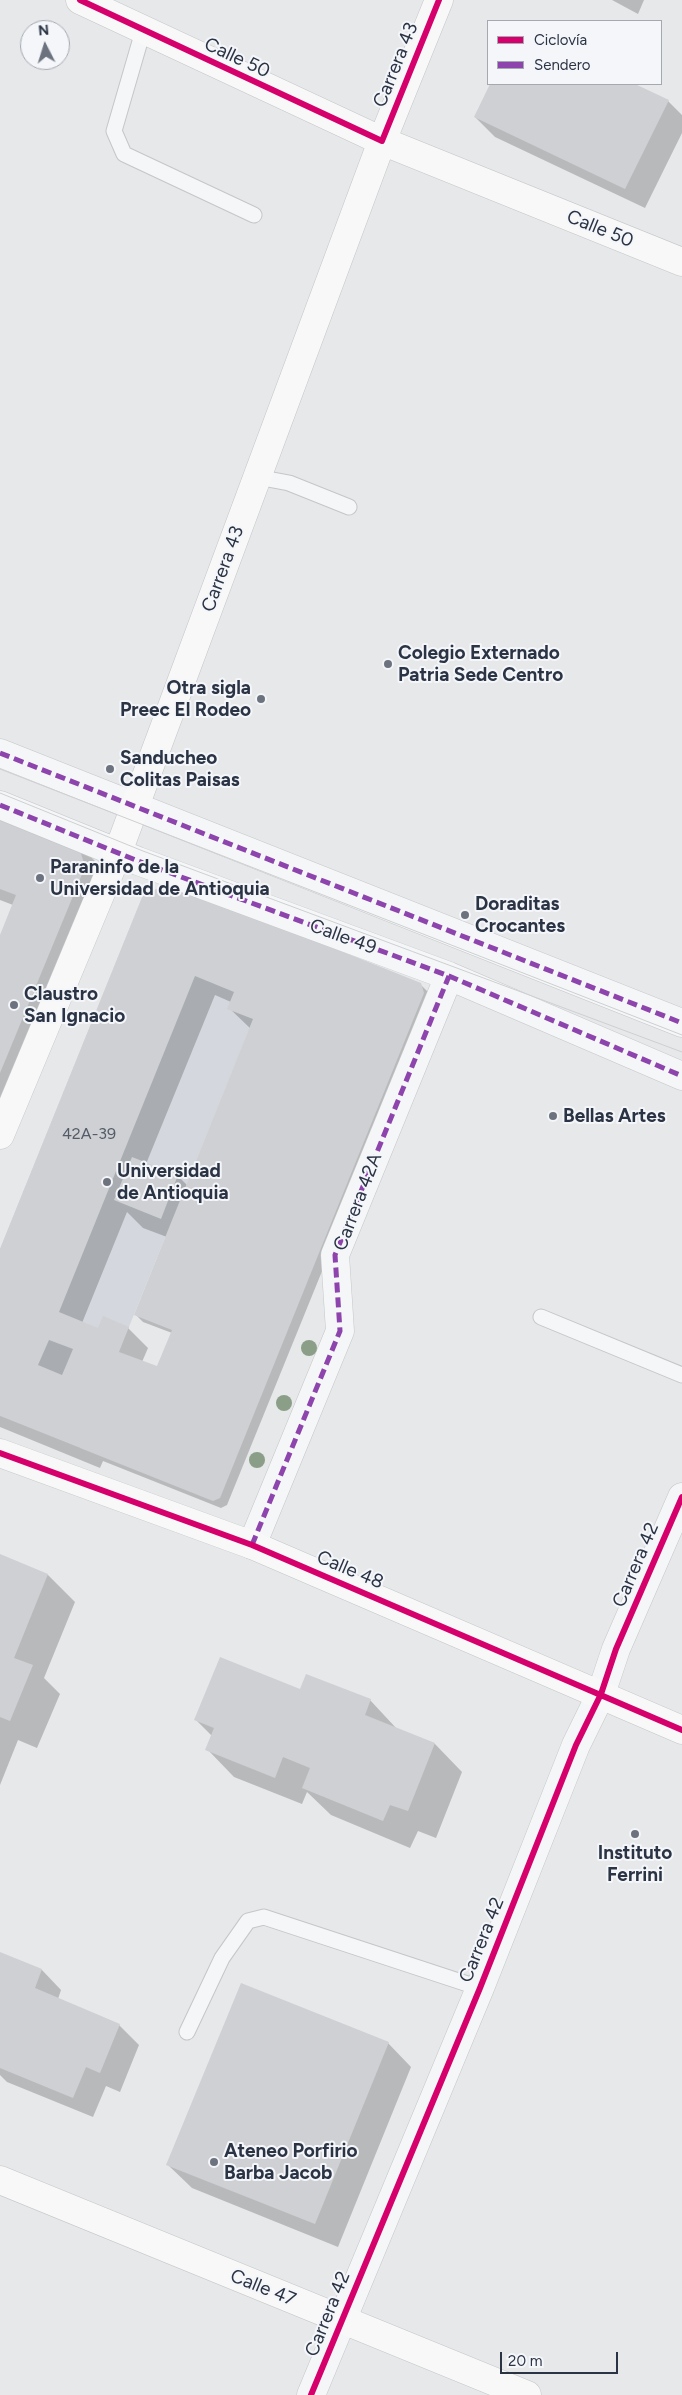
<!DOCTYPE html>
<meta charset="utf-8">
<style>
body{margin:0}
#map{position:relative;width:682px;height:2395px;overflow:hidden;background:#e6e8ea;font-family:Figtree,sans-serif}
canvas{display:block}
.legend{position:absolute;left:487px;top:20px;width:175px;height:65px;box-sizing:border-box;background:#f4f6f9;border:1px solid #a4a8b1;margin:0;padding:6px 9px;list-style:none;font-size:15px;color:#2b3445}
.legend li{display:flex;align-items:center;gap:10px;height:25px}
.legend b{width:25px;border:1px solid #a4a8b1}
.north{position:absolute;left:20px;top:20px;width:50px;height:50px;box-sizing:border-box;background:#f4f6f9;border:1px solid #a4a8b1;border-radius:50%;rotate:355deg;font-size:14px;font-weight:700;line-height:20px;text-align:center;color:#2b3445}
.north::after{content:'';display:block;margin:auto;width:18px;height:22px;background:#6c737f;clip-path:polygon(50% 0,100% 100%,50% 72%,0 100%)}
.scale{position:absolute;left:500px;top:2352px;width:118px;height:22px;box-sizing:border-box;border:2px solid #2b3445;border-top:0;padding-left:6px;font-size:15px;line-height:18px;white-space:nowrap;color:#2b3445;-webkit-text-stroke:4px #f4f6f9;paint-order:stroke}
</style>
<div id="map">
<canvas width="682" height="2395"></canvas>
<ul class="legend">
<li><b style="height:6px;background:#d6006c"></b>Ciclovía</li>
<li><b style="height:6px;background:#8e44ad"></b>Sendero</li>
</ul>
<div class="north">N</div>
<div class="scale">20 m</div>
</div>
<script>
const ctx = document.querySelector('canvas').getContext('2d');
ctx.lineJoin = 'round';
function fillPath(path, color) {
  ctx.fillStyle = color;
  ctx.fill(path, 'evenodd');
}
function toPath(rows) {
  const path = new Path2D();
  for (const r of rows) {
    path.moveTo(r[0], r[1]);
    for (let i = 2; i < r.length; i += 2) path.lineTo(r[i], r[i + 1]);
  }
  return path;
}
function strokePath(path, color, width, dash) {
  ctx.strokeStyle = color;
  ctx.lineWidth = width;
  ctx.lineCap = dash ? 'butt' : 'round';
  ctx.setLineDash(dash || []);
  ctx.stroke(path);
}
function label(font, color, halo, rows, align = 'center') {
  ctx.font = font + ' Figtree,sans-serif';
  ctx.lineWidth = 4;
  ctx.setLineDash([]);
  ctx.textBaseline = 'middle';
  ctx.strokeStyle = halo;
  ctx.fillStyle = color;
  for (const [text, x, y, turn = 0] of rows) {
    ctx.save();
    ctx.translate(x, y);
    ctx.rotate((+turn || 0) * Math.PI / 180);
    ctx.textAlign = isNaN(turn) ? turn : align;
    if (halo) ctx.strokeText(text, 0, 0);
    ctx.fillText(text, 0, 0);
    ctx.restore();
  }
}
fillPath(toPath([
 [170,883,289,931,80,1448,0,1416,0,1249,143,895]
]), '#d4d7dd');
fillPath(toPath([
 [612,0,644,0,638,14],
 [491,84,632,84,668,101,682,115,682,133,645,208,495,137,475,117],
 [0,813,78,844,98,864,104,887,0,1142,0,937,13,905,0,900],
 [144,896,420,984,428,992,366,1163,227,1505,221,1508,103,1461,100,1468,0,1427,0,1252],
 [215,995,231,1002,229,1008,251,1029,188,1186,178,1176,146,1164],
 [127,1212,143,1228,167,1237,135,1314,143,1322,172,1333,157,1368,142,1362,148,1348,128,1328,99,1330,82,1323],
 [0,1556,48,1575,75,1602,44,1678,60,1694,37,1748,18,1740,0,1785],
 [300,1690,370,1700,397,1729,435,1744,462,1772,436,1838,418,1831,410,1848,331,1815,307,1792,302,1804,234,1777,207,1749,212,1736,196,1720],
 [0,1953,42,1970,61,1990,58,1999,119,2025,139,2045,120,2092,106,2086,93,2117,7,2082,0,2075],
 [388,2043,411,2067,338,2247,192,2188,168,2165]
]), '#0003');
fillPath(toPath([
 [490,84,635,84,669,100,625,189,474,117],
 [0,812,78,843,85,867,0,1073,0,935,16,895,0,889],
 [170,883,421,983,424,993,220,1498,213,1501,0,1416,0,1249,143,895],
 [195,976,234,992,227,1009,253,1019,134,1315,172,1330,157,1366,119,1352,129,1327,103,1316,98,1328,59,1312],
 [49,1340,73,1349,62,1375,38,1365],
 [132,1157,178,1175,161,1219,114,1200],
 [0,1554,48,1574,14,1658,33,1665,10,1721,0,1717],
 [220,1657,300,1689,306,1674,371,1699,365,1715,435,1743,408,1811,390,1805,383,1821,302,1788,310,1768,283,1757,275,1778,205,1750,214,1728,194,1720],
 [0,1952,42,1969,35,1988,120,2024,100,2073,86,2067,73,2098,0,2068],
 [241,1983,389,2042,315,2224,166,2165]
]), '#ced0d3');
const lane = toPath([
 [143,31,114,131,124,154,254,215],
 [257,477,289,483,349,507],
 [541,1317,682,1375],
 [187,2032,222,1958,248,1921,264,1917,480,1988]
]);
const street = toPath([
 [0,753,682,1023],
 [0,805,138,861,449,976,682,1076],
 [252,1545,340,1331,335,1255,449,976],
 [311,2395,480,1988,576,1745,601,1694,616,1649,682,1497]
]);
const secondary = toPath([
 [80,0,382,141,682,262],
 [0,1135,118,852,382,141,439,0],
 [0,1453,252,1545,682,1730],
 [0,2180,527,2395]
]);
strokePath(lane, '#c4c6c8', 17);
strokePath(street, '#c4c6c8', 29);
strokePath(secondary, '#c4c6c8', 29);
strokePath(lane, '#f5f6f7', 15);
strokePath(street, '#f5f6f7', 28);
strokePath(secondary, '#f8f8f8', 28);
strokePath(toPath([
 [0,769,682,1035],
 [0,793,143,851,682,1052]
]), '#cecfd2', 1);
strokePath(toPath([
 [0,753,682,1023],
 [0,805,138,861,449,976,682,1076],
 [252,1545,340,1331,335,1255,449,976]
]), '#8e44ad', 5, [10, 5]);
strokePath(toPath([
 [80,0,382,141,439,0],
 [0,1453,252,1545,682,1730],
 [311,2395,480,1988,576,1745,601,1694,616,1649,682,1497]
]), '#d6006c', 6);
ctx.fillStyle = '#8a9e88';
for (const [x, y] of [
 [309,1348],
 [284,1403],
 [257,1460]
]) {
  ctx.beginPath();
  ctx.arc(x, y, 8, 0, 2 * Math.PI);
  ctx.fill();
}
for (const [x, y, r, color] of [
 [388,664,5,"#6c737f"],
 [261,699,5,"#6c737f"],
 [110,769,5,"#6c737f"],
 [40,878,5,"#6c737f"],
 [465,915,5,"#6c737f"],
 [14,1005,5,"#6c737f"],
 [553,1116,5,"#6c737f"],
 [107,1182,5,"#6c737f"],
 [635,1834,5,"#6c737f"],
 [214,2162,5,"#6c737f"]
]) {
  const dot = new Path2D();
  dot.arc(x, y, r, 0, 2 * Math.PI);
  ctx.fillStyle = color;
  ctx.fill(dot);
  strokePath(dot, '#f4f6f9', 2);
}
label('16px', '#545c69', null, [
 ["42A-39",89,1134]
]);
label('19px', '#2b3445', '#f4f6f9', [
 ["Calle 50",237,58,25],
 ["Carrera 43",396,65,-68],
 ["Calle 50",600,229,22],
 ["Carrera 43",223,569,-70],
 ["Calle 49",343,937,20],
 ["Carrera 42A",358,1202,-69],
 ["Carrera 42",636,1565,-67],
 ["Calle 48",350,1570,23],
 ["Carrera 42",482,1940,-68],
 ["Calle 47",263,2288,22],
 ["Carrera 42",328,2314,-68]
]);
label('bold 19px', '#2b3445', '#f4f6f9', [
 ["Colegio Externado",398,653],
 ["Patria Sede Centro",398,675],
 ["Otra sigla",251,688,"right"],
 ["Preec El Rodeo",251,710,"right"],
 ["Sanducheo",120,758],
 ["Colitas Paisas",120,780],
 ["Paraninfo de la",50,867],
 ["Universidad de Antioquia",50,889],
 ["Doraditas",475,904],
 ["Crocantes",475,926],
 ["Claustro",24,994],
 ["San Ignacio",24,1016],
 ["Bellas Artes",563,1116],
 ["Universidad",117,1171],
 ["de Antioquia",117,1193],
 ["Instituto",635,1853,"center"],
 ["Ferrini",635,1875,"center"],
 ["Ateneo Porfirio",224,2151],
 ["Barba Jacob",224,2173]
], 'left');
</script>
